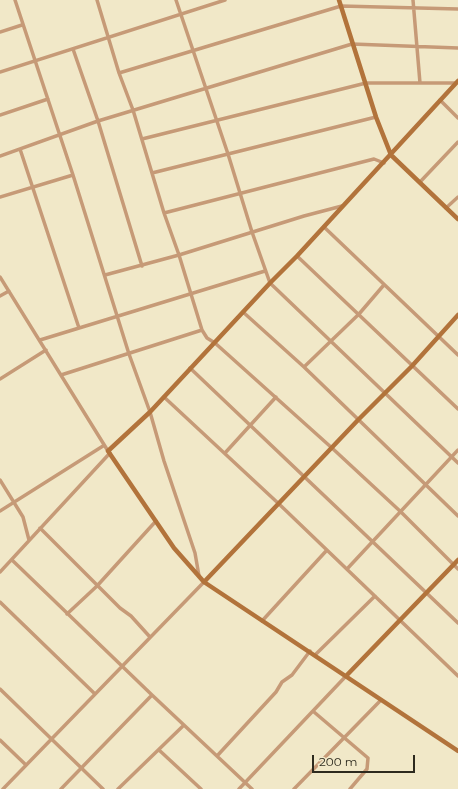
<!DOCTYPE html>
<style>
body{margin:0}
#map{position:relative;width:458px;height:789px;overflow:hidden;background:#f1e8c8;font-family:Montserrat,sans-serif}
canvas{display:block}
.scale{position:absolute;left:312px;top:755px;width:103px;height:18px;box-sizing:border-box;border:2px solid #2d2a1e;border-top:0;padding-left:5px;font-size:12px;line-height:14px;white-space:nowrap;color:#2d2a1e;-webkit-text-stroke:3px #f1e8c8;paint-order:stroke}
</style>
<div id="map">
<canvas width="458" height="789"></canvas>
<div class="scale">200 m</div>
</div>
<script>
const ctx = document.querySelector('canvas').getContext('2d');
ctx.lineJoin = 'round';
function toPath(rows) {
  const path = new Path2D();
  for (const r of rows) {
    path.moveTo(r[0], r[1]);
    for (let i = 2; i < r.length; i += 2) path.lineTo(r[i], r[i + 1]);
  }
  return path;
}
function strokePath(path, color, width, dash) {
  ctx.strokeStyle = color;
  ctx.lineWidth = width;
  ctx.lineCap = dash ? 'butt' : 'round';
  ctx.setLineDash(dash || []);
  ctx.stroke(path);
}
strokePath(toPath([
 [15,0,73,175,129,354,150,412,164,461,195,553,199,576],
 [97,0,119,73,133,110,164,213,179,255,202,330,207,338,215,343,332,448,401,512,458,569],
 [176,0,228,154,252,232,270,283,458,463],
 [413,0,420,83],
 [0,32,22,25],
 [73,49,98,121,142,266],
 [0,72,225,0],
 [119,73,341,6,458,9],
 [440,100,458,118],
 [0,115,48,99],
 [142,139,366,83,456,83],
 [20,149,79,328],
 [0,156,98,121,352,44,458,48],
 [152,173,376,117],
 [420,182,458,142],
 [0,197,73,175],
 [446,208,458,197],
 [164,213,374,159,384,163],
 [324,227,458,355],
 [297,256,458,409],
 [105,275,179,255,304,216,342,206],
 [0,277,108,451],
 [0,296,9,291],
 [243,312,304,367,458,516],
 [40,340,265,271],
 [304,367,359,314,383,286],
 [190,368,458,623],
 [61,375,202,330],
 [0,379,46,350],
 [164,397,279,504,458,676],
 [225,453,276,397],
 [0,480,23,517,29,540],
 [0,511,103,446],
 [40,528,120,608,131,616,150,637],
 [12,560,152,695,252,789],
 [347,569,458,450],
 [0,572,110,453],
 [0,602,95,694],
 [67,614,97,586,156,521],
 [262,621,327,550],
 [315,655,375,596],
 [0,689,103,789],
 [314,712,368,758,367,769,350,789],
 [0,740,26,765],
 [159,750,201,789],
 [217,756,276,692,282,682,292,675,310,651],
 [3,789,204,582],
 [61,789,152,695],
 [118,789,184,725],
 [239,789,347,675],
 [294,789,381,700]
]), '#c69a77', 3.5);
strokePath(toPath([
 [339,0,376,117,391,155,458,219],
 [458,81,297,256,270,283,150,412,108,451,174,548,204,582,458,751],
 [204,582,358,420,412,366,458,315],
 [347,675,458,560]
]), '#b2733b', 4.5);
</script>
